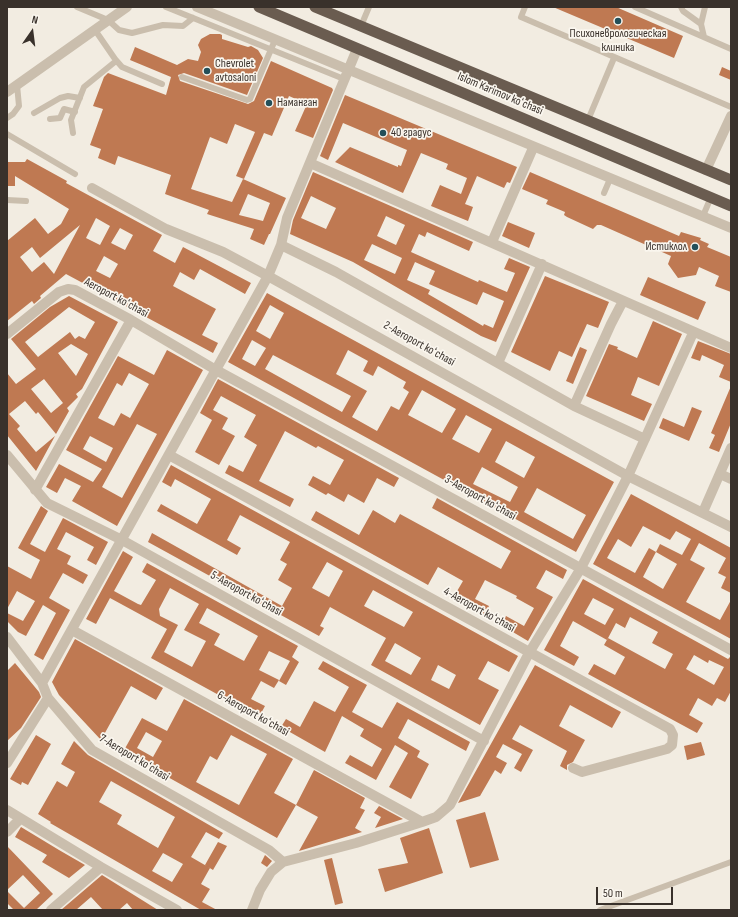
<!DOCTYPE html>
<meta charset="utf-8">
<style>
body{margin:0}
#map{position:relative;width:738px;height:917px;overflow:hidden;background:#f2ece1;font-family:"Sofia Sans Condensed",sans-serif}
canvas{display:block}
.frame{position:absolute;inset:0;border:8px solid #39312b;pointer-events:none}
.north{position:absolute;left:12px;top:12px;width:40px;height:40px;-webkit-text-stroke:3px #faf6ee;paint-order:stroke;rotate:14deg;font-size:11px;font-weight:700;line-height:16px;text-align:center;color:#39312b}
.north::after{content:'';display:block;margin:auto;width:14px;height:18px;background:#39312b;clip-path:polygon(50% 0,100% 100%,50% 72%,0 100%)}
.scale{position:absolute;left:596px;top:887px;width:77px;height:18px;box-sizing:border-box;border:2px solid #39312b;border-top:0;padding-left:5px;font-size:12px;line-height:14px;white-space:nowrap;color:#39312b;-webkit-text-stroke:3px #faf6ee;paint-order:stroke}
</style>
<div id="map">
<canvas width="738" height="917"></canvas>
<div class="frame"></div>
<div class="north">N</div>
<div class="scale">50 m</div>
</div>
<script>
const ctx = document.querySelector('canvas').getContext('2d');
ctx.lineJoin = 'round';
function fillPath(path, color) {
  ctx.fillStyle = color;
  ctx.fill(path, 'evenodd');
}
function toPath(rows) {
  const path = new Path2D();
  for (const r of rows) {
    path.moveTo(r[0], r[1]);
    for (let i = 2; i < r.length; i += 2) path.lineTo(r[i], r[i + 1]);
  }
  return path;
}
function strokePath(path, color, width, dash) {
  ctx.strokeStyle = color;
  ctx.lineWidth = width;
  ctx.lineCap = dash ? 'butt' : 'round';
  ctx.setLineDash(dash || []);
  ctx.stroke(path);
}
function label(font, color, halo, rows, align = 'center') {
  ctx.font = font + ' "Sofia Sans Condensed",sans-serif';
  ctx.lineWidth = 3.5;
  ctx.setLineDash([]);
  ctx.textBaseline = 'middle';
  ctx.strokeStyle = halo;
  ctx.fillStyle = color;
  for (const [text, x, y, turn = 0] of rows) {
    ctx.save();
    ctx.translate(x, y);
    ctx.rotate((+turn || 0) * Math.PI / 180);
    ctx.textAlign = isNaN(turn) ? turn : align;
    if (halo) ctx.strokeText(text, 0, 0);
    ctx.fillText(text, 0, 0);
    ctx.restore();
  }
}
fillPath(toPath([
 [553,7,616,7,683,36,674,58],
 [210,34,220,34,222,35,222,39,248,47,251,46,258,50,263,58,247,95,184,73,178,75,180,81,248,104,254,101,271,61,332,88,333,90,313,138,295,131,307,104,289,96,272,136,264,133,244,179,236,176,255,132,235,124,227,144,210,137,191,189,232,202,243,179,286,198,270,234,269,234,264,245,250,239,254,229,207,214,209,210,165,194,171,175,118,156,115,165,98,158,101,149,90,145,103,109,93,106,104,77,108,73,166,95,171,77,130,60,135,47,177,65,188,59,198,61,201,52,198,45,201,39],
 [248,194,270,203,263,221,239,215],
 [722,67,731,71,731,80,719,75],
 [345,95,517,167,510,183,507,182,504,188,477,176,465,204,473,207,468,221,431,206,440,185,461,194,467,178,446,169,448,164,421,153,403,193,335,162,350,147,398,167,398,165,401,166,407,150,343,123,328,160,320,156],
 [27,159,67,181,66,183,162,235,153,251,175,263,183,247,251,283,245,294,200,269,194,280,180,272,173,286,216,309,202,335,218,343,213,353,66,274,40,296,41,298,34,304,32,301,7,321,7,241,35,218,48,234,61,224,69,209,15,176,15,186,7,186,7,162,25,162],
 [96,218,110,226,100,245,86,238],
 [80,225,54,274,44,262,32,272,20,257,32,247,40,258],
 [120,228,133,235,125,250,111,243],
 [104,256,118,264,110,278,96,271],
 [313,172,473,242,469,251,427,232,425,237,419,234,411,252,478,282,479,280,507,292,515,273,504,269,509,258,530,267,496,342,481,336,353,262,290,234,293,220],
 [311,196,336,208,326,229,301,218],
 [386,216,405,225,396,245,377,236],
 [372,244,402,258,395,274,364,260],
 [415,262,435,271,429,284,477,305,483,292,504,301,493,328,484,324,483,326,428,294,430,290,407,280],
 [530,172,679,236,681,232,701,238,700,240,709,244,707,247,731,257,731,292,715,286,719,276,699,267,696,275,678,278,668,264,671,256,601,225,597,225,593,229,567,217,564,215,565,212,546,204,548,200,522,189],
 [508,222,535,233,529,248,502,236],
 [545,276,609,302,598,328,587,324,572,357,559,351,550,371,511,352],
 [648,277,706,302,698,320,640,295],
 [267,293,614,482,576,552,228,362],
 [270,305,284,313,270,339,256,331],
 [252,340,266,348,255,366,242,359],
 [348,350,368,361,363,371,373,376,378,366,406,382,403,388,409,392,399,410,391,406,377,431,352,417,367,391,336,374],
 [273,355,351,396,342,412,265,369],
 [422,390,456,409,442,433,408,415],
 [466,415,492,429,479,453,452,439],
 [506,441,535,457,524,478,495,462],
 [482,467,518,487,510,502,473,484],
 [537,488,586,515,573,539,524,512],
 [69,296,118,322,82,389,76,394,78,397,67,408,69,411,56,434,38,412,36,414,25,401,9,414,20,426,17,429,36,452,55,436,36,471,7,435,7,373,16,384,36,369,11,339,50,307],
 [69,307,95,322,85,339,79,336,75,339,70,332,38,357,25,342],
 [71,344,88,354,76,376,58,353],
 [44,379,63,403,51,413,31,389],
 [653,321,682,334,659,386,638,377,631,395,652,404,644,421,586,396,609,344,618,347,617,349,637,358],
 [698,341,731,354,731,382,719,377,724,365,702,355,700,361,691,358],
 [580,347,587,350,573,384,566,381],
 [167,350,203,370,117,526,72,501,81,486,65,478,57,493,46,487,59,464,93,482,102,469,66,450,118,356,154,375],
 [129,373,149,384,130,418,121,413,114,426,98,418,117,383,122,386],
 [137,424,157,434,122,498,102,487],
 [90,436,113,448,106,462,83,449],
 [218,379,399,478,394,487,377,478,364,503,348,494,344,502,328,493,326,495,308,485,313,476,330,485,344,460,318,446,316,448,285,431,259,481,294,499,290,507,225,473,229,465,243,472,257,445,244,437,256,415,221,396,213,410,228,418,222,429,235,436,219,465,195,452,212,420,200,413],
 [731,386,731,423,719,452,709,448,715,435,711,433],
 [692,407,702,411,689,441,659,428,663,418,684,427],
 [171,465,518,656,509,672,488,661,478,679,499,690,480,725,371,665,386,638,330,607,320,626,324,628,319,636,148,542,152,533,282,606,292,588,278,580,287,564,280,560,290,542,240,515,227,540,241,548,237,555,157,511,161,504,197,524,211,499,175,479,171,487,162,482],
 [327,562,343,571,329,597,312,588],
 [373,590,413,612,404,627,364,606],
 [395,643,421,658,411,675,385,661],
 [438,665,456,675,449,689,431,680],
 [631,494,731,548,731,593,721,588,726,577,718,573,726,558,699,543,690,560,705,568,686,602,720,620,731,600,731,639,593,564],
 [643,526,670,540,676,531,691,539,682,555,660,544,656,552,677,564,663,589,643,577,656,552,649,548,635,573,607,558,618,539,631,547],
 [437,498,567,570,563,579,546,570,536,588,553,597,528,641,501,625,506,616,524,626,534,608,516,598,517,596,485,580,475,599,489,606,484,616,453,598,463,581,438,567,428,585,311,520,316,511,359,535,373,510,395,523,400,514,501,569,511,551,432,508],
 [41,506,48,511,30,544,45,552,63,518,108,542,96,565,87,560,94,547,66,532,57,549,71,556,67,564,88,575,83,584,63,573,49,598,70,610,43,660,34,655,56,613,43,605,26,636,18,632,7,621,7,613,23,621,35,601,17,591,7,609,7,566,31,579,40,560,18,548],
 [123,551,133,557,114,591,138,604,141,605,156,580,142,572,147,563,298,646,292,657,299,662,286,685,279,681,290,661,269,651,259,670,279,680,274,688,261,681,251,699,265,706,259,717,151,658,167,629,110,598,96,624,86,619],
 [170,588,199,604,184,630,206,641,192,667,164,652,178,625,160,616,159,609],
 [207,608,258,636,244,661,214,645,220,634,199,623],
 [583,579,728,659,731,656,731,691,725,702,717,698,712,706,698,698,689,715,703,723,697,733,588,674,594,664,615,675,625,657,604,645,608,638,665,669,673,654,652,643,658,632,630,617,625,628,616,623,607,640,573,621,560,646,579,657,574,666,544,650],
 [593,598,614,609,605,625,584,614],
 [694,655,708,663,709,660,724,667,714,685,686,669],
 [75,639,163,688,156,700,131,686,101,740,59,695,52,682],
 [323,661,367,685,352,712,382,728,397,702,470,742,466,751,408,719,398,738,420,751,417,757,429,764,411,799,389,787,408,753,395,745,376,780,345,763,350,755,372,767,382,749,360,736,364,729,342,716,325,752,281,727,286,719,300,727,314,701,335,712,349,687,318,669],
 [15,663,39,692,41,697,21,728,7,741,7,671],
 [535,665,621,712,612,728,570,705,559,726,585,740,573,762,567,765,567,770,560,766,567,751,520,725,512,739,533,750,521,772,514,768,522,754,503,744,496,757,507,763,501,774,495,770,480,796,458,803],
 [184,699,293,759,274,793,296,805,314,770,365,798,360,808,365,810,355,828,362,832,299,851,318,817,296,805,277,838,123,752,142,718,167,731],
 [146,732,162,741,153,757,137,748],
 [231,735,267,754,239,805,196,782,210,756,217,760],
 [36,735,51,744,28,785,22,782,21,785,10,779],
 [74,741,88,755,223,833,219,839,206,832,191,857,210,868,201,884,210,889,202,902,217,910,201,910,50,823,51,822,38,814,57,781,67,787,75,772,61,764],
 [111,781,175,817,158,848,117,824,122,815,99,802],
 [163,853,183,864,172,882,152,871],
 [701,742,705,755,687,760,684,746],
 [379,806,403,819,375,828,381,817,374,813],
 [485,812,499,860,470,868,456,820],
 [21,827,59,850,85,865,69,878,42,862,47,855,15,837],
 [429,828,443,873,385,892,378,869,408,863,400,838],
 [218,842,227,846,213,870,205,865],
 [7,846,53,894,36,910,14,910,7,903,7,891,24,908,40,893,23,875,7,890],
 [265,855,272,861,267,867,261,863],
 [332,858,343,903,335,905,324,860],
 [102,875,158,910,133,910,127,903,119,910,103,910,91,897,76,910,61,910]
]), '#bf7952');
strokePath(toPath([
 [77,7,108,20,119,30,132,33,163,25,183,26,193,18],
 [166,7,344,79],
 [525,7,521,17,731,107],
 [635,7,731,49],
 [681,7,683,11,701,24],
 [361,26,369,7],
 [95,30,115,59,122,67,162,84],
 [704,37,701,24,705,7],
 [182,77,247,100,250,99,275,40],
 [34,113,60,98,68,96,80,98],
 [7,118,13,114,19,106,17,85],
 [50,119,60,118,64,109,75,112],
 [588,120,614,58],
 [73,133,71,120,84,87,116,61],
 [7,134,75,174],
 [604,193,610,179],
 [7,200,26,201],
 [703,216,711,197],
 [600,910,731,862]
]), '#cabead', 6);
strokePath(toPath([
 [197,7,731,228],
 [7,92,127,7],
 [310,163,731,348],
 [706,170,731,116],
 [92,188,166,229,223,252,268,276,628,476,731,527],
 [492,242,533,148],
 [281,245,336,272,574,406,645,439],
 [7,334,59,292,68,289,75,290,131,320,216,370,731,650],
 [498,363,542,264],
 [574,406,611,324,623,301],
 [7,455,47,503,122,540,484,741],
 [169,455,670,729,673,735,672,745,667,749,582,772,573,768],
 [720,474,731,479],
 [35,490,131,320],
 [703,512,731,448],
 [72,630,422,822],
 [7,637,42,683,48,698,92,750,269,850,283,862],
 [42,683,268,276,281,245,287,218,357,49],
 [7,763,48,698],
 [7,810,101,867,177,910],
 [7,832,20,819],
 [51,910,101,867],
 [252,910,260,890,271,872,283,862,356,843,422,822,436,817,450,805,529,653,581,568,628,476,693,333]
]), '#cabead', 10);
strokePath(toPath([
 [259,7,731,206],
 [315,7,731,180]
]), '#6a5c50', 11);
for (const [x, y, r, color] of [
 [618,21,4,"#234f59"],
 [207,71,4,"#234f59"],
 [269,103,4,"#234f59"],
 [383,133,4,"#234f59"],
 [695,247,4,"#234f59"]
]) {
  const dot = new Path2D();
  dot.arc(x, y, r, 0, 2 * Math.PI);
  ctx.fillStyle = color;
  ctx.fill(dot);
  strokePath(dot, '#faf6ee', 1.5);
}
label('12px', '#39312b', '#faf6ee', [
 ["Психоневрологическая",618,34,"center"],
 ["клиника",618,48,"center"],
 ["Chevrolet",215,64],
 ["avtosaloni",215,78],
 ["Наманган",277,103],
 ["40 градус",391,133],
 ["Истиклол",687,247,"right"]
], 'left');
label('12px', '#39312b', '#faf6ee', [
 ["Islom Karimov koʻchasi",500,94,23],
 ["Aeroport koʻchasi",116,298,28],
 ["2-Aeroport koʻchasi",419,344,29],
 ["3-Aeroport koʻchasi",480,498,29],
 ["5-Aeroport koʻchasi",246,594,29],
 ["4-Aeroport koʻchasi",479,610,29],
 ["6-Aeroport koʻchasi",253,714,29],
 ["7-Aeroport koʻchasi",134,758,31]
]);
</script>
